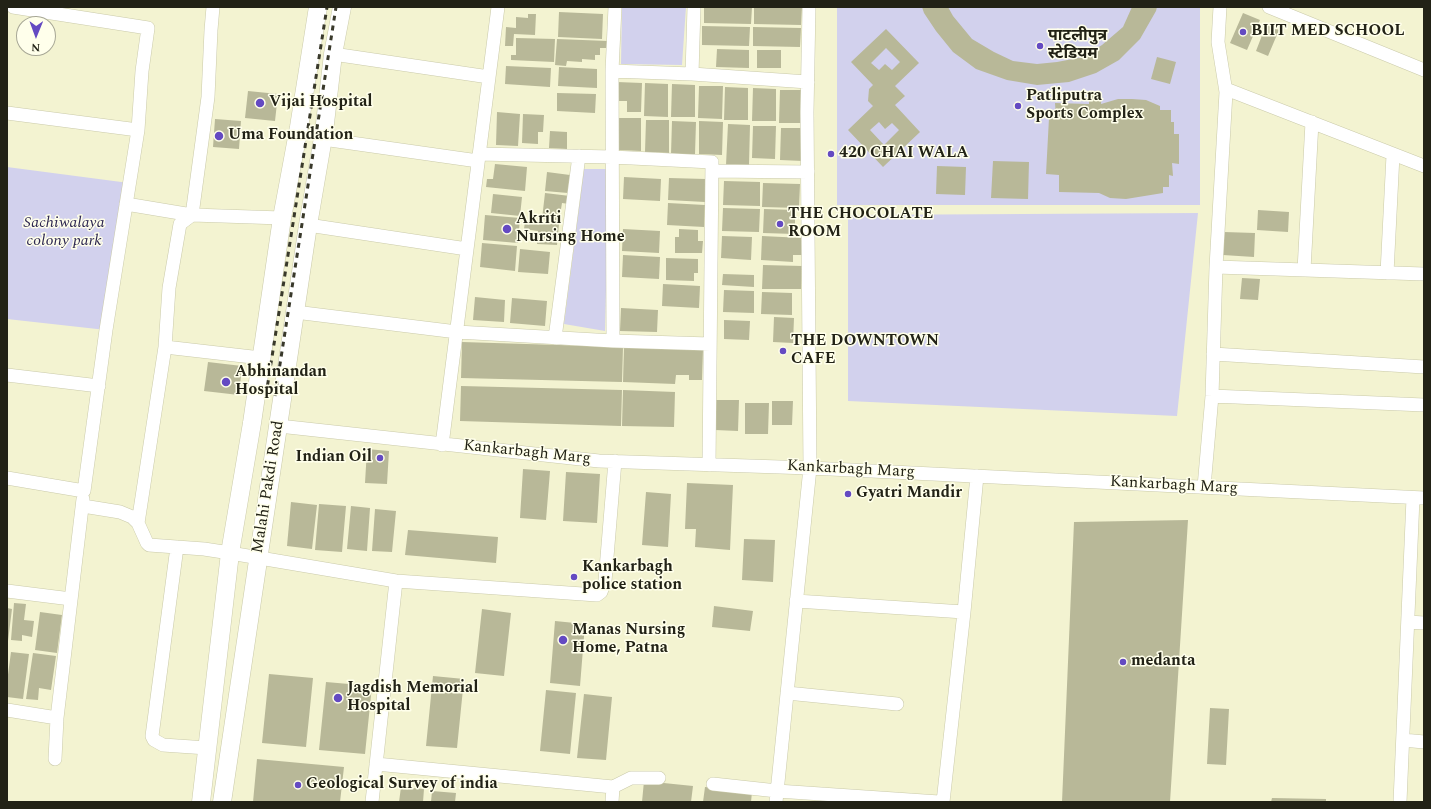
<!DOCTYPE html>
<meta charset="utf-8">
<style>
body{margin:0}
#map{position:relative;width:1431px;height:809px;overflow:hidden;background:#f3f3d1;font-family:Spectral,serif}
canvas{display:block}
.frame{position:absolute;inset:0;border:8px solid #222216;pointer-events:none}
.north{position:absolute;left:16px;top:16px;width:40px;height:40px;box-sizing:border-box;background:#ffffeb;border:1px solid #a7a796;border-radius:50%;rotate:181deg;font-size:11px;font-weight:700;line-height:16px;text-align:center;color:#222216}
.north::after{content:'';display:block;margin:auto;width:14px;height:18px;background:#644ac2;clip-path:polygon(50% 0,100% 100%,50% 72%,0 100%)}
</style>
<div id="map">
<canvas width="1431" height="809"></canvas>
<div class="frame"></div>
<div class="north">N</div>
</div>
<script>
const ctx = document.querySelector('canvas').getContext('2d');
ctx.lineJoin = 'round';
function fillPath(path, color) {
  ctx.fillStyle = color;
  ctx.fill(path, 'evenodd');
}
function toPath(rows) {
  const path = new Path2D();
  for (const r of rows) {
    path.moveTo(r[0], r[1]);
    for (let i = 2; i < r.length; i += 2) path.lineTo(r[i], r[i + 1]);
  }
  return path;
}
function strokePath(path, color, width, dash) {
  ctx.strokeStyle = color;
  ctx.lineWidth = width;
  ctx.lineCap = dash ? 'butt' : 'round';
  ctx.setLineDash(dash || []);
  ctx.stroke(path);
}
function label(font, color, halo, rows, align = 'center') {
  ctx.font = font + ' Spectral,"Noto Sans Devanagari",serif';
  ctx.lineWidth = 3;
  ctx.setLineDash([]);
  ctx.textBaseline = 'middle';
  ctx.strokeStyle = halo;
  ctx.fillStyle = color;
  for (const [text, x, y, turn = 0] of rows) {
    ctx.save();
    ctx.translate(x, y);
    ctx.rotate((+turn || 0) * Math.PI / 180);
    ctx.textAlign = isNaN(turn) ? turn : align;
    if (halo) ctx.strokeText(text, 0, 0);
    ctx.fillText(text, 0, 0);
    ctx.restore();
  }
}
fillPath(toPath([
 [622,7,686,7,682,65,621,64],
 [837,7,1200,7,1200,205,837,205],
 [7,167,129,183,106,330,7,319],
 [584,169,609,169,605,331,564,324],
 [1198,213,1177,416,848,401,848,215]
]), '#d2d1ed');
fillPath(toPath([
 [704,7,752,7,751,24,704,23],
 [754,7,802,7,801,25,754,24],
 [922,7,948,7,953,16,972,39,994,52,1013,61,1037,64,1057,62,1083,57,1102,45,1123,27,1132,7,1157,7,1156,11,1140,39,1119,60,1096,73,1069,82,1037,85,1007,80,976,69,953,52,936,31,924,13],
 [559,12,603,14,602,39,558,37],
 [1243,13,1260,20,1247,50,1230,43],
 [528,14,536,14,535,35,514,34,513,46,505,46,506,27,516,28,516,17,528,18],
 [1266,25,1279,30,1268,56,1256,51],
 [702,26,750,27,749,46,702,45],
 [753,27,801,28,800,47,753,46],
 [886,29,919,63,895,86,905,96,895,105,920,132,883,167,848,130,873,106,868,101,869,89,873,85,851,62],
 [886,48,900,62,892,70,885,64,879,70,871,63],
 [879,122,885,129,892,123,899,130,884,145,870,130],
 [516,38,555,39,554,62,511,60,511,55,516,55],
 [557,39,608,41,607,48,600,48,600,55,595,55,595,60,582,59,582,62,567,61,566,66,555,65],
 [717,49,749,50,749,68,716,67],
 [757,50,781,50,781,68,757,68],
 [1157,57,1176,62,1170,84,1151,79],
 [506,66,551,68,550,87,505,84],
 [559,67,597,69,597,88,558,86],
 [617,82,642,83,641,112,627,112,627,101,616,101],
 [645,83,668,84,668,117,644,116],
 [672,84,695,85,695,117,671,117],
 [699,86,723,86,722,119,698,118],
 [725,87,748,88,748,120,724,120],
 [753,88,776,89,776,121,752,121],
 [780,90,803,90,803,123,779,123],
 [248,91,278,94,275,121,245,118],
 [1089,92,1102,93,1101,104,1118,99,1132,99,1146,100,1160,106,1160,110,1171,110,1171,122,1174,122,1174,134,1179,134,1179,164,1172,163,1173,176,1169,175,1169,187,1163,187,1163,193,1126,199,1110,198,1099,193,1059,192,1059,175,1046,174,1049,118,1056,117,1055,103,1089,104],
 [557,93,596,94,595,113,557,111],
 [497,112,520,114,518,146,496,145],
 [523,114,544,115,543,132,538,132,538,144,522,143],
 [618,118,641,118,641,151,617,150],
 [215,119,241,121,239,149,213,147],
 [646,120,669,120,669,153,645,152],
 [672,121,696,122,695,154,671,154],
 [699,121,723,122,722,155,699,154],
 [728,124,750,125,749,165,726,165],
 [753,126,776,126,775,159,752,158],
 [781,128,804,128,803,161,780,160],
 [550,131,567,132,567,149,549,148],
 [993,161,1029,162,1028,199,991,198],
 [495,164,527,167,525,191,486,187,487,179,493,179],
 [937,166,966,167,965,195,936,194],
 [547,172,570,175,568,193,545,191],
 [624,177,661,179,660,201,623,199],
 [669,178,706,179,705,202,668,200],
 [724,181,760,182,760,206,723,205],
 [763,183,800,184,799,208,762,207],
 [545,193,570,196,569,204,562,203,559,221,542,219],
 [493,194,522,197,520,216,491,213],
 [668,203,705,205,704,227,667,225],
 [723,208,760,209,759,232,722,231],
 [764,209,795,210,795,234,763,233],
 [1258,210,1289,212,1288,232,1257,230],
 [485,215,520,218,518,243,483,240],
 [525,221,559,224,557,245,537,244,538,231,524,229],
 [623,229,660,231,659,253,622,251],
 [679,229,698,230,698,241,703,241,702,253,675,253,675,237,679,237],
 [1224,232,1255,233,1254,257,1223,255],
 [722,236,752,237,751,260,721,258],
 [762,236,803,238,802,255,793,255,793,262,761,260],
 [482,243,517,246,515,271,480,267],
 [520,249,550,252,548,274,518,272],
 [623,255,660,257,659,279,622,277],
 [666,258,698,259,698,273,694,273,694,281,666,280],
 [763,265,802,266,801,289,762,289],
 [723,274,754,275,754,287,722,285],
 [1242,278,1260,279,1258,300,1240,299],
 [663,284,700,286,699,308,662,306],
 [724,290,754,291,754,313,723,312],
 [762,292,792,293,792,315,761,314],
 [475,297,505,300,504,322,473,320],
 [512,298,547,301,545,326,510,323],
 [621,308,658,310,657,332,620,331],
 [774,317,794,318,793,343,773,342],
 [724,320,750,321,749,340,724,339],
 [462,342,623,347,622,382,461,378],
 [624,347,703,349,702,380,689,380,689,375,676,375,675,384,623,382],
 [208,362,242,366,239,395,204,391],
 [461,386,622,390,621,426,460,421],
 [623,390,675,392,674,427,622,426],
 [715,400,739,400,738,431,715,430],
 [772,401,793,401,792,425,772,425],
 [745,403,769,403,768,434,745,434],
 [367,449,389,451,387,484,365,483],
 [523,469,550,471,546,520,520,518],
 [566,472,600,474,597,523,563,521],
 [687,483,733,485,730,550,695,547,696,529,685,529],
 [646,492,671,494,668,547,642,545],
 [291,502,317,505,312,549,287,546],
 [319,504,346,506,342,552,315,550],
 [351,506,370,508,367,551,347,549],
 [375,509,396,511,392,552,372,551],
 [1188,520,1170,802,1062,802,1074,522],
 [408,530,498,537,496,563,405,555],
 [744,539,775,540,773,582,742,580],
 [14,603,26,604,24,620,34,621,32,637,22,635,22,641,11,640],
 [714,606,753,611,750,631,712,627],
 [7,608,12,609,8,641,7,641],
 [482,609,511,613,504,676,475,673],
 [40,612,62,615,57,653,35,650],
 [555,621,585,624,580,686,550,683],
 [11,652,29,654,23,699,7,697,7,682],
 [33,653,56,656,51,690,39,688,38,700,26,699],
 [269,674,313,678,306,747,262,743],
 [433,676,464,679,457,748,426,746],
 [326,682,372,686,365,754,319,750],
 [546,690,576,693,570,754,540,751],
 [584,694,612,697,606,760,577,758],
 [1210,708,1229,709,1226,765,1207,764],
 [257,759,344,767,340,802,253,802],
 [644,781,693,786,691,802,642,802],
 [401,787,424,789,423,802,399,802],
 [705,787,752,792,751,802,703,802],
 [432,791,456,793,455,802,431,802],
 [1272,798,1326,799,1326,802,1271,802]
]), '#b8b898');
const street = toPath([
 [615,7,612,71,692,74,694,7],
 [1269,7,1424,70],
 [333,54,489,77],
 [692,74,808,82],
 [1226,89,1424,166],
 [7,113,138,130],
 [323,139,478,161],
 [479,154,612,157,712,162,709,465],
 [712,171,808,172],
 [126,204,192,215,282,218],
 [308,225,467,249],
 [1216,267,1424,274],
 [1304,270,1312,122],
 [1387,273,1393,155],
 [295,312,457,332,613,341,612,71],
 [555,338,579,156],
 [613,341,710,344],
 [165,347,261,358],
 [1213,354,1424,367],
 [7,375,99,386],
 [1212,396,1424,405],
 [279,426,599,461,810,468,1424,498],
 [442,445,498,7],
 [7,478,84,491,106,330,138,130,142,71,148,28,13,7],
 [1204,487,1212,396,1216,267,1226,92,1218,42,1220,7],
 [83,506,120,512,132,517,138,523,147,543,149,545,204,549,230,553,396,581,597,595,601,592,605,581,615,461],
 [138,523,165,347,169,288,180,224,192,215,208,97,211,30,213,7],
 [177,547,152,736,154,740,163,745,207,748],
 [7,591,71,599],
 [796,601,964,612],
 [1408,622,1424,623],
 [787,693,897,704],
 [7,710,57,718,55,759],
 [57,718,83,499],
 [1403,740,1424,742],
 [376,764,613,787,631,778,659,778],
 [713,784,777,791,939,802],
 [372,802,396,581],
 [612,802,613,787],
 [776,802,810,468,807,112,809,7],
 [943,802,964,612,977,476],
 [1400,802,1413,498]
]);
const secondary = toPath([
 [201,802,230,553,252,423,282,218,299,127,318,7],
 [222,802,308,225,324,132,333,54,342,7]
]);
strokePath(street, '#cacaaa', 14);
strokePath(secondary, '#cacaaa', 19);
strokePath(street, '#fff', 13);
strokePath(secondary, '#fff', 18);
strokePath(toPath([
 [266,395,327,7],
 [275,396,336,7]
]), '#39392b', 3, [5, 5]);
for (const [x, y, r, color] of [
 [1243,32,4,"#644ac2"],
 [1040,46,4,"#644ac2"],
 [260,103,5,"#644ac2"],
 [1018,106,4,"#644ac2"],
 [219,136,5,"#644ac2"],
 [831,154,4,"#644ac2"],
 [780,224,4,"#644ac2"],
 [507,229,5,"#644ac2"],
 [783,351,4,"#644ac2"],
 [226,382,5,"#644ac2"],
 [380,458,4,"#644ac2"],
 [848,494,4,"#644ac2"],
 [574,577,4,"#644ac2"],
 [563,640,5,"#644ac2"],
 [1123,662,4,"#644ac2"],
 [338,698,5,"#644ac2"],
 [298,785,4,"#644ac2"]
]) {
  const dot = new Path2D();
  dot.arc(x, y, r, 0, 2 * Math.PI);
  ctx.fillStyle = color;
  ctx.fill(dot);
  strokePath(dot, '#ffffeb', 1.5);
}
label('bold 16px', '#222216', '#ffffeb', [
 ["BIIT MED SCHOOL",1251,32],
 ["पाटलीपुत्र",1048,37],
 ["स्टेडियम",1048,55],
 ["Patliputra",1026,97],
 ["Sports Complex",1026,115],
 ["Vijai Hospital",269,103],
 ["Uma Foundation",228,136],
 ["420 CHAI WALA",839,154],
 ["THE CHOCOLATE",788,215],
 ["ROOM",788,233],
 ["Akriti",516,220],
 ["Nursing Home",516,238],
 ["THE DOWNTOWN",791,342],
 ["CAFE",791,360],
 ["Abhinandan",235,373],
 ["Hospital",235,391],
 ["Indian Oil",372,458,"right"],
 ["Gyatri Mandir",856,494],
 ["Kankarbagh",582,568],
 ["police station",582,586],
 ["Manas Nursing",572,631],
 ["Home, Patna",572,649],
 ["medanta",1131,662],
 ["Jagdish Memorial",347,689],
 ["Hospital",347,707],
 ["Geological Survey of india",306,785]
], 'left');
label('italic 16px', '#2d2751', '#ffffeb', [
 ["Sachiwalaya",64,224],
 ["colony park",64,242]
]);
label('16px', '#222216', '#ffffeb', [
 ["Kankarbagh Marg",527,453,6],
 ["Kankarbagh Marg",851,470,3],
 ["Kankarbagh Marg",1174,486,3],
 ["Malahi Pakdi Road",269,487,-81]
]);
</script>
